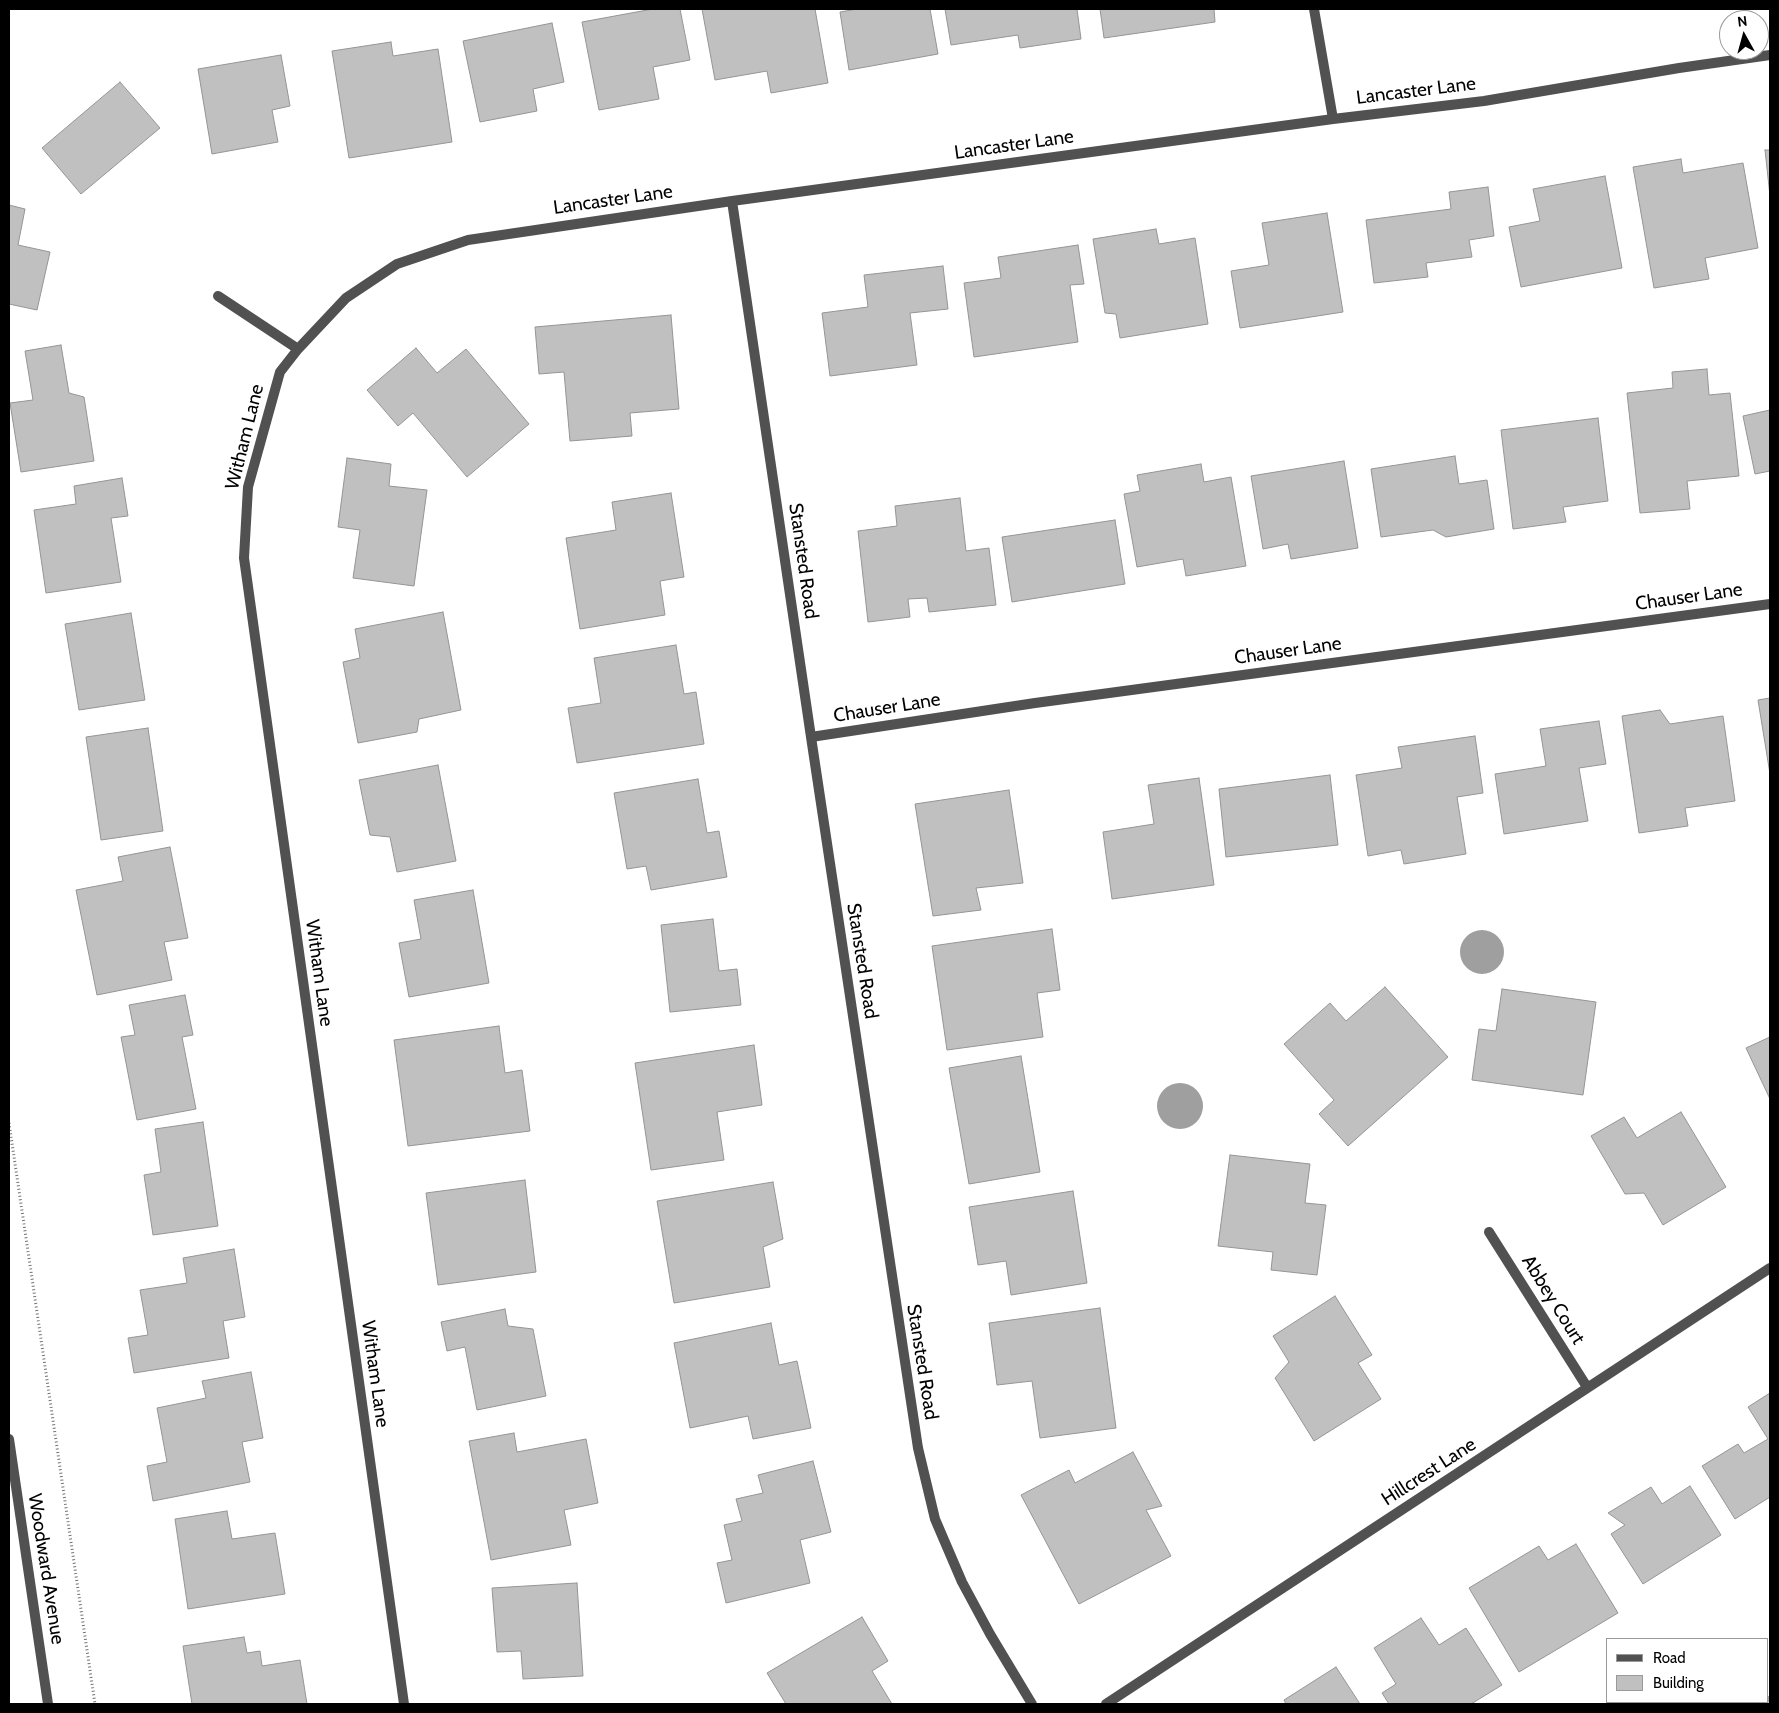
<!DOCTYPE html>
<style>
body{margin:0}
#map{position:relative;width:1779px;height:1713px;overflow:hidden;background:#fff;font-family:Cabin,sans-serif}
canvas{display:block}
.frame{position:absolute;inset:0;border:10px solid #000;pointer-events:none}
.legend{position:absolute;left:1606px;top:1638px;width:162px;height:65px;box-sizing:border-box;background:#fff;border:1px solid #999;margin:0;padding:6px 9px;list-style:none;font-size:15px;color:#000}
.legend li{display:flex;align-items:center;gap:10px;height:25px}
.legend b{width:25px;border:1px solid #999}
.north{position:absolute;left:1719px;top:10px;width:50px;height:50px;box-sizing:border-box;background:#fff;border:1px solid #999;border-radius:50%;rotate:353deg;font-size:14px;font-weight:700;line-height:20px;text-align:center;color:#000}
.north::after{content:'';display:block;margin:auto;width:18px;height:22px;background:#000;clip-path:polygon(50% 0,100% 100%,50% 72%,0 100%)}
</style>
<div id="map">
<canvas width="1779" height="1713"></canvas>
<div class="frame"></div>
<ul class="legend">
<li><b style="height:6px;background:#515151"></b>Road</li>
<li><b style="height:14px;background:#c0c0c0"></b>Building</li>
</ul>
<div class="north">N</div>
</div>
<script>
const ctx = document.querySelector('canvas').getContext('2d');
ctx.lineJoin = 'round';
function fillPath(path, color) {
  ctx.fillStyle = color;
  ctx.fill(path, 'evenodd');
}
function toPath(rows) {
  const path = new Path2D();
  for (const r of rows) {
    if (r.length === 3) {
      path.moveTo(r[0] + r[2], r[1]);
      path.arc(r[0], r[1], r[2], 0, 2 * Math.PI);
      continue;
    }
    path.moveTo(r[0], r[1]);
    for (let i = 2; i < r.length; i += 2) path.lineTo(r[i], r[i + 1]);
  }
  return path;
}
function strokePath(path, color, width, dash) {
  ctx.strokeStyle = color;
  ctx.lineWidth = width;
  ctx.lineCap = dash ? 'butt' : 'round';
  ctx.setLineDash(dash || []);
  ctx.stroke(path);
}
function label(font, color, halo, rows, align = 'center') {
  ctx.font = font + ' Cabin,sans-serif';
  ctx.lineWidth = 4;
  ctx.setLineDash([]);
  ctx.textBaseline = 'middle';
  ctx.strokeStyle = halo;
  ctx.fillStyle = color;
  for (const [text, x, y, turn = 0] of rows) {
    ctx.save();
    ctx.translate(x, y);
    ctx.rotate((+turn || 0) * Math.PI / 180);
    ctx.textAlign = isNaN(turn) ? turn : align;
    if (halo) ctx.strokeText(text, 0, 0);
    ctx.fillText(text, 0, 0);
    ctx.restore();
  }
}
fillPath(toPath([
 [1482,952,22],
 [1180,1106,23]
]), '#9f9f9f');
const building = toPath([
 [653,9,680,9,690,60,653,67,659,99,599,110,582,22,653,9],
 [702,9,815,9,828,83,771,93,767,71,715,80,702,9],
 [857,9,930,9,938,54,849,70,840,12,857,9],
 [945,9,1077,9,1081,39,1020,48,1018,35,951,45,945,9],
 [1100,9,1214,9,1215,22,1104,38,1100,9],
 [552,23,564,82,533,89,537,111,480,122,463,41,552,23],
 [391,42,393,56,438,49,452,142,349,158,332,51,391,42],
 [281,55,290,106,272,110,278,142,212,154,198,69,281,55],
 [120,82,160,128,81,194,42,148,120,82],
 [1765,150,1770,150,1770,196,1765,150],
 [1681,159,1683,173,1743,163,1758,248,1705,258,1709,279,1654,288,1633,167,1681,159],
 [1605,176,1622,268,1521,287,1509,227,1540,221,1533,189,1605,176],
 [1488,187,1494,236,1469,240,1472,257,1426,263,1428,277,1374,283,1366,220,1451,209,1449,192,1488,187],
 [9,205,25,209,18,245,50,252,37,310,9,304,9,205],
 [1327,213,1343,312,1240,328,1231,271,1269,265,1262,223,1327,213],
 [1156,229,1159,244,1195,238,1208,324,1120,338,1116,314,1105,313,1093,239,1156,229],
 [1078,245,1084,284,1070,285,1078,342,974,357,964,283,1001,278,998,257,1078,245],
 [943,266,948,309,910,313,917,365,830,376,822,313,868,307,864,275,943,266],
 [671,315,679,409,630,413,632,436,570,441,564,372,539,374,535,327,671,315],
 [61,345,69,393,84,397,94,461,21,472,10,403,33,400,25,351,61,345],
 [416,348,437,373,466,349,529,424,467,477,413,413,398,426,367,390,416,348],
 [1707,369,1709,395,1730,393,1739,476,1687,481,1690,509,1640,513,1627,393,1673,388,1672,372,1707,369],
 [1770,410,1770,471,1755,474,1743,416,1770,410],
 [1598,418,1608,501,1563,507,1566,522,1513,529,1501,430,1598,418],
 [1455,456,1459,484,1487,480,1494,529,1446,537,1433,530,1381,537,1371,469,1455,456],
 [347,458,391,464,389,486,427,490,414,586,353,578,360,530,338,527,347,458],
 [1344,461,1358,548,1291,559,1288,544,1263,549,1251,476,1344,461],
 [1201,464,1204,482,1231,477,1246,566,1186,576,1183,559,1137,567,1124,494,1140,491,1137,475,1201,464],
 [122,478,128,516,111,518,121,582,46,593,34,510,76,504,74,486,122,478],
 [671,493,684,577,660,581,665,615,580,629,566,538,616,530,612,502,671,493],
 [960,498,966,551,989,548,996,605,929,612,927,598,908,599,910,617,868,622,858,531,897,526,895,506,960,498],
 [1115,520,1125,584,1012,602,1002,537,1115,520],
 [443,612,461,710,419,719,417,732,358,743,343,662,360,658,355,629,443,612],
 [131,613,145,700,79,710,65,624,131,613],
 [676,645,684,694,696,692,704,744,577,763,568,708,601,703,594,658,676,645],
 [1770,698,1770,774,1758,700,1770,698],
 [1660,710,1670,724,1723,716,1735,801,1685,808,1688,826,1639,833,1622,716,1660,710],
 [1599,721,1606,764,1579,768,1588,821,1504,834,1495,774,1546,766,1540,729,1599,721],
 [148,728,163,831,101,840,86,737,148,728],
 [1475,736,1483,793,1457,797,1466,854,1404,864,1401,850,1368,856,1356,775,1402,768,1398,747,1475,736],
 [438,765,456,861,397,872,390,837,370,835,359,780,438,765],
 [1330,775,1338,845,1226,857,1219,789,1330,775],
 [1199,778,1214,885,1112,899,1103,832,1154,824,1148,785,1199,778],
 [698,779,707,833,719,831,727,877,651,890,646,866,627,869,614,793,698,779],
 [1009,790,1023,883,976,888,981,910,933,916,915,804,1009,790],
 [170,847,188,938,164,942,172,980,97,995,76,890,123,881,118,857,170,847],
 [473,890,489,983,409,997,399,943,421,939,414,900,473,890],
 [713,919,719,971,737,969,741,1005,670,1012,661,925,713,919],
 [1052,929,1060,990,1037,993,1043,1037,947,1050,932,946,1052,929],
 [1385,987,1448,1057,1348,1146,1319,1114,1334,1100,1284,1044,1330,1003,1346,1021,1385,987],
 [1502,989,1596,1002,1583,1095,1472,1080,1479,1029,1496,1031,1502,989],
 [185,995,193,1035,182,1037,196,1109,137,1120,121,1037,135,1035,129,1005,185,995],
 [499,1026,505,1073,522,1070,530,1131,408,1146,394,1040,499,1026],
 [1770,1037,1770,1099,1746,1048,1770,1037],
 [754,1045,762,1105,717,1112,724,1160,651,1170,635,1063,754,1045],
 [1021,1056,1040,1172,969,1184,949,1068,1021,1056],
 [1681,1112,1726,1187,1663,1225,1644,1193,1625,1194,1591,1136,1624,1117,1637,1138,1681,1112],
 [203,1122,218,1226,153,1235,144,1175,161,1172,155,1129,203,1122],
 [1230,1155,1310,1164,1305,1203,1326,1205,1317,1275,1271,1270,1273,1252,1218,1246,1230,1155],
 [525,1180,536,1272,438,1285,426,1193,525,1180],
 [773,1182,783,1239,763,1247,770,1287,674,1303,657,1201,773,1182],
 [1073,1191,1087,1283,1011,1295,1006,1261,978,1265,969,1207,1073,1191],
 [234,1249,245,1317,223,1321,229,1358,134,1373,128,1338,148,1335,140,1290,187,1283,183,1258,234,1249],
 [1335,1296,1372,1355,1358,1363,1381,1399,1314,1441,1275,1378,1289,1362,1273,1336,1335,1296],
 [1100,1308,1116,1428,1040,1438,1032,1381,997,1385,989,1323,1100,1308],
 [505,1309,508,1326,533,1329,546,1396,477,1410,465,1347,447,1351,441,1322,505,1309],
 [771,1323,779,1365,797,1361,811,1428,753,1439,748,1416,690,1428,674,1343,771,1323],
 [251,1372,263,1438,242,1442,250,1482,153,1501,147,1466,167,1462,157,1408,206,1398,202,1381,251,1372],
 [1770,1393,1770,1497,1735,1519,1702,1466,1738,1444,1744,1453,1768,1439,1748,1407,1770,1393],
 [514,1433,517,1452,586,1439,598,1503,564,1510,571,1545,491,1560,469,1441,514,1433],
 [1133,1452,1162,1506,1146,1510,1171,1556,1079,1604,1021,1495,1069,1470,1075,1483,1133,1452],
 [813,1461,831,1532,800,1540,810,1583,726,1603,717,1563,732,1560,724,1525,742,1521,736,1499,763,1493,758,1475,813,1461],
 [1690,1486,1721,1535,1643,1584,1611,1534,1625,1525,1608,1513,1651,1487,1662,1504,1690,1486],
 [227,1511,232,1539,275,1533,285,1594,188,1609,175,1519,227,1511],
 [1576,1544,1618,1613,1519,1672,1469,1588,1539,1546,1548,1560,1576,1544],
 [577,1583,583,1676,523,1679,521,1651,497,1652,492,1588,577,1583],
 [862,1617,888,1661,872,1671,892,1704,786,1704,767,1673,862,1617],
 [1421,1618,1439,1645,1466,1628,1502,1685,1471,1704,1389,1704,1382,1693,1396,1684,1374,1648,1421,1618],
 [244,1637,247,1653,260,1651,262,1666,300,1660,307,1704,192,1704,183,1646,244,1637],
 [1336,1667,1360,1704,1286,1704,1284,1700,1336,1667],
 [1770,1696,1770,1704,1762,1704,1761,1702,1768,1702,1768,1697,1770,1696]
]);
fillPath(building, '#c0c0c0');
strokePath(building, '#959595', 1);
strokePath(toPath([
 [9,1123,95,1704]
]), '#737373', 3, [1, 2.5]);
strokePath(toPath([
 [1314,9,1333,119],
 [732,201,811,737,918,1448,935,1519,962,1582,990,1634,1032,1704],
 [218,296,298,349,280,372,248,487,244,558,404,1704],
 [298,349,346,298,397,264,468,240,732,201,1333,119,1484,101,1679,68,1770,55],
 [811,737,1035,703,1770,604],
 [1489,1232,1587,1387],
 [1106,1704,1770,1268]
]), '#515151', 10);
strokePath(toPath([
 [9,1439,48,1704]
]), '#515151', 10);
label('19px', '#000', '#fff', [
 ["Lancaster Lane",1416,91,-7],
 ["Lancaster Lane",1014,145,-8],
 ["Lancaster Lane",613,200,-8],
 ["Witham Lane",245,437,-76],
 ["Stansted Road",803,561,82],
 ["Chauser Lane",1689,597,-8],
 ["Chauser Lane",1288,651,-8],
 ["Chauser Lane",887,708,-9],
 ["Stansted Road",862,961,81],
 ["Witham Lane",319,973,82],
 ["Abbey Court",1553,1300,58],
 ["Stansted Road",922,1362,81],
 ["Witham Lane",375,1374,82],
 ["Hillcrest Lane",1429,1472,-33],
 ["Woodward Avenue",46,1569,81]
]);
</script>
